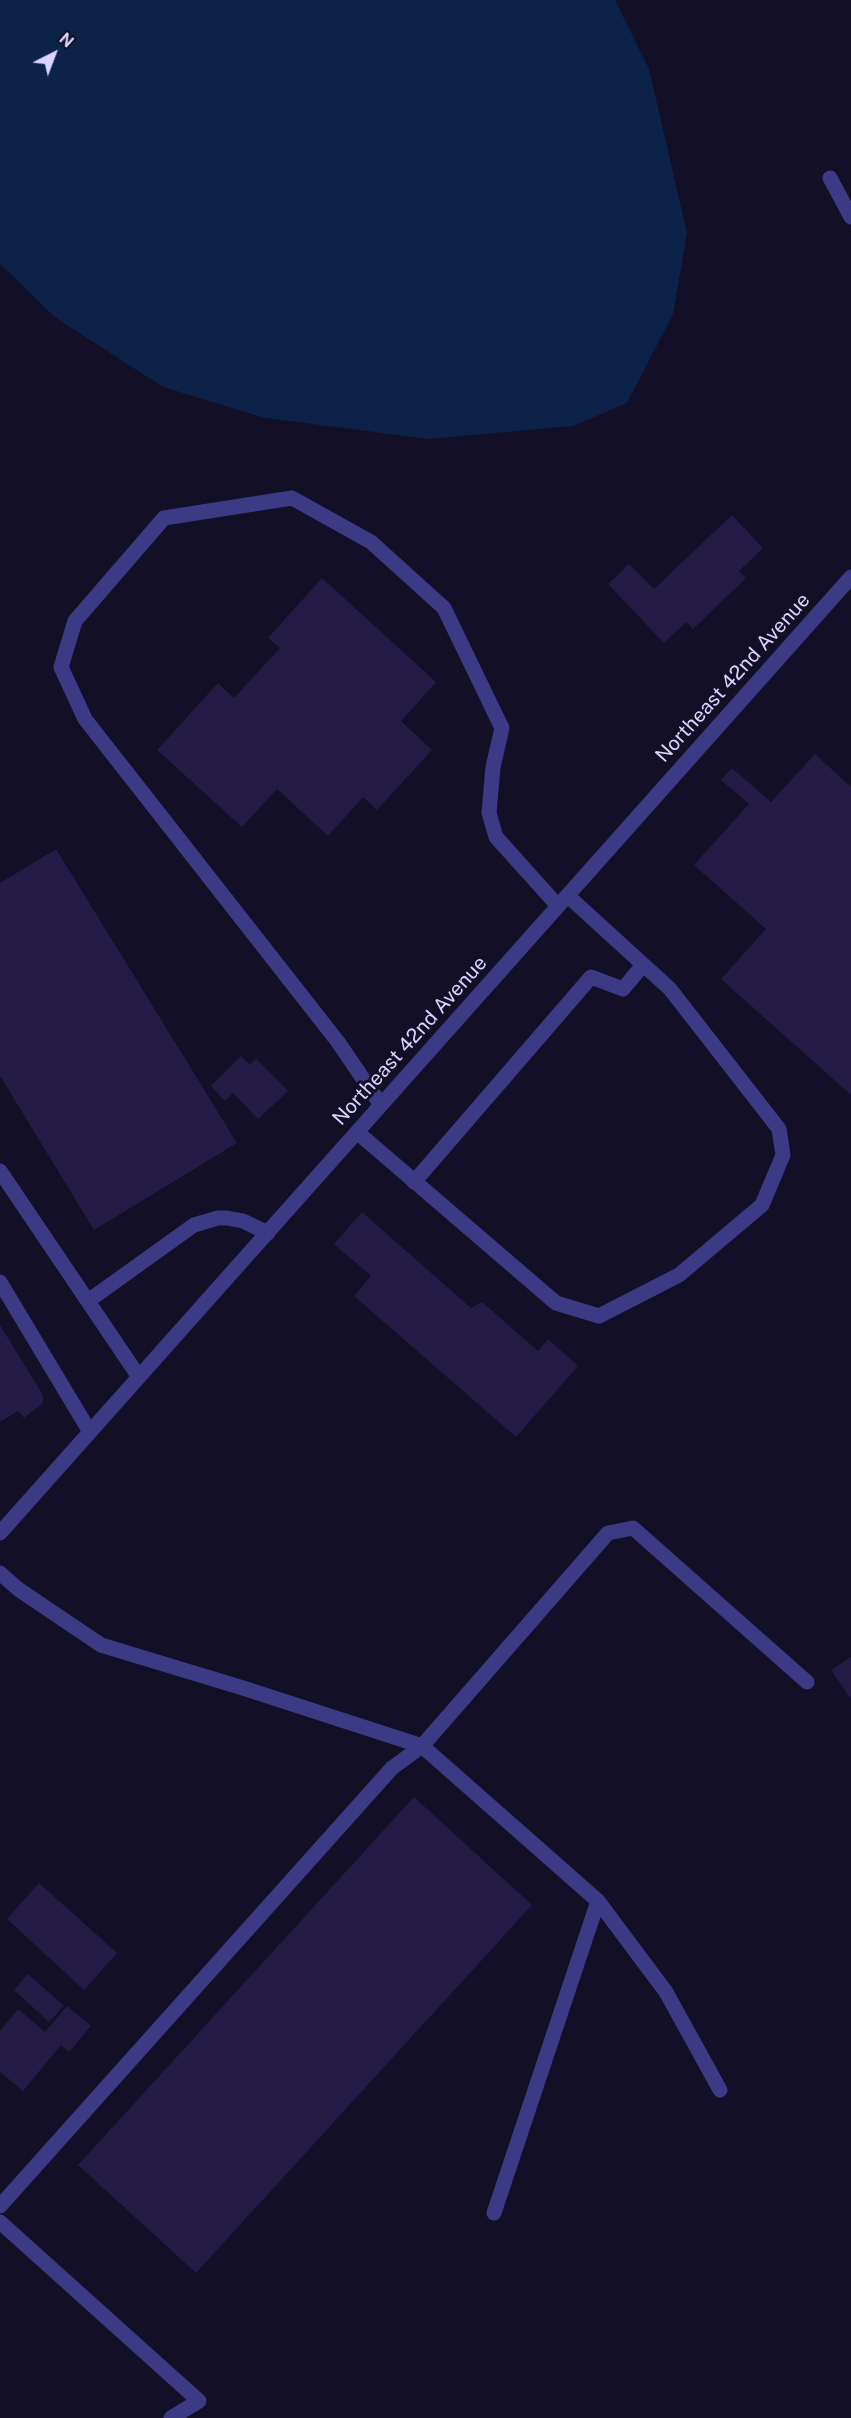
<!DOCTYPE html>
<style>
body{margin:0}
#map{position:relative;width:851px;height:2418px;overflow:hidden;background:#130f26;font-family:"Public Sans",sans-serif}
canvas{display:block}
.north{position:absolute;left:24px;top:24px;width:60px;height:60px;-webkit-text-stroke:4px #130f26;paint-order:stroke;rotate:42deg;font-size:16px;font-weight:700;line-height:24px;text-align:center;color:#d9d4ff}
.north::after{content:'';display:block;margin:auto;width:21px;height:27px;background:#d9d4ff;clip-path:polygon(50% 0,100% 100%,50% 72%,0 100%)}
</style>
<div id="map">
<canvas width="851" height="2418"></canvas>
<div class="north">N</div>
</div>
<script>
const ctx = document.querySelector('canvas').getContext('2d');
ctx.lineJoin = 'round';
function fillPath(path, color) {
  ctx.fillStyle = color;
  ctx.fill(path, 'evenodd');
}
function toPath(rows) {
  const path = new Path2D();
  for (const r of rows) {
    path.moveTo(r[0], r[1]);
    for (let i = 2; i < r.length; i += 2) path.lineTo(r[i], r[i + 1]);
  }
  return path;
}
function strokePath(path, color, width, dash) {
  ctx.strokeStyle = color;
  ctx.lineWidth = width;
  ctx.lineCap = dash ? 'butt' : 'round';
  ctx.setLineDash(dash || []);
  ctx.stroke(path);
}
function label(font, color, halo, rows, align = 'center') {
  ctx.font = font + ' "Public Sans",sans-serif';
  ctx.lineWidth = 6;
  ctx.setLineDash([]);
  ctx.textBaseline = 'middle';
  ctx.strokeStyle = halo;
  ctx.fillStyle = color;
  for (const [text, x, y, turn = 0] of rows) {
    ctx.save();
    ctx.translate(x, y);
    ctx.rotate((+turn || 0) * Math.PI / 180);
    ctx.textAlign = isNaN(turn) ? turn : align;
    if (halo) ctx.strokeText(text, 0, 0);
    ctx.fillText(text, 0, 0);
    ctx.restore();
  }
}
fillPath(toPath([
 [0,0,615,0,649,69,687,233,673,314,627,403,573,426,429,439,265,418,163,387,56,318,0,264]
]), '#0c2248');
fillPath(toPath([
 [732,515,763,548,739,571,746,578,693,629,686,622,664,643,608,584,629,564,654,589],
 [322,578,436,682,401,721,432,750,377,810,363,797,328,836,277,789,242,827,157,750,218,683,234,698,280,648,268,638],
 [815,754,851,787,851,1095,721,979,766,929,694,865,749,804,721,780,732,768,771,802],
 [56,849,237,1143,94,1230,0,1076,0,883],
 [241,1056,250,1065,256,1059,288,1091,258,1119,233,1093,225,1101,211,1086],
 [362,1212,471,1308,482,1302,538,1351,548,1339,578,1366,516,1437,354,1296,371,1276,334,1244],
 [0,1325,43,1395,43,1403,24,1418,18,1411,0,1422],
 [851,1657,851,1699,831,1670],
 [414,1797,532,1905,196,2273,78,2165],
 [39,1883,117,1953,84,1990,7,1919],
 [28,1974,64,2006,49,2022,14,1990],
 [67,2006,91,2026,69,2052,61,2045,23,2091,0,2072,0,2031,18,2009,45,2032]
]), '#241b47');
strokePath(toPath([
 [830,178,851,217],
 [381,1105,338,1042,85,719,61,667,75,621,164,518,292,498,371,542,444,608,502,728,493,767,489,813,496,837,558,906],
 [357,1132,556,1303,599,1316,679,1275,762,1205,783,1155,779,1129,670,989,568,896],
 [0,1171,139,1377],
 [414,1182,591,977,623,989,643,965],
 [0,1282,90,1432],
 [88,1301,194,1225,218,1218,227,1218,243,1221,268,1233],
 [0,1533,851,577],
 [0,1573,18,1589,101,1645,243,1688,422,1746,598,1901,666,1992,720,2090],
 [0,2206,392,1768,422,1746,608,1533,633,1528,807,1682],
 [494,2213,598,1901],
 [0,2222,199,2401,171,2418]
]), '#3d3a85', 15);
label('20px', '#d9d4ff', '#130f26', [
 ["Northeast 42nd Avenue",733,678,-48],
 ["Northeast 42nd Avenue",410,1041,-48]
]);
</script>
